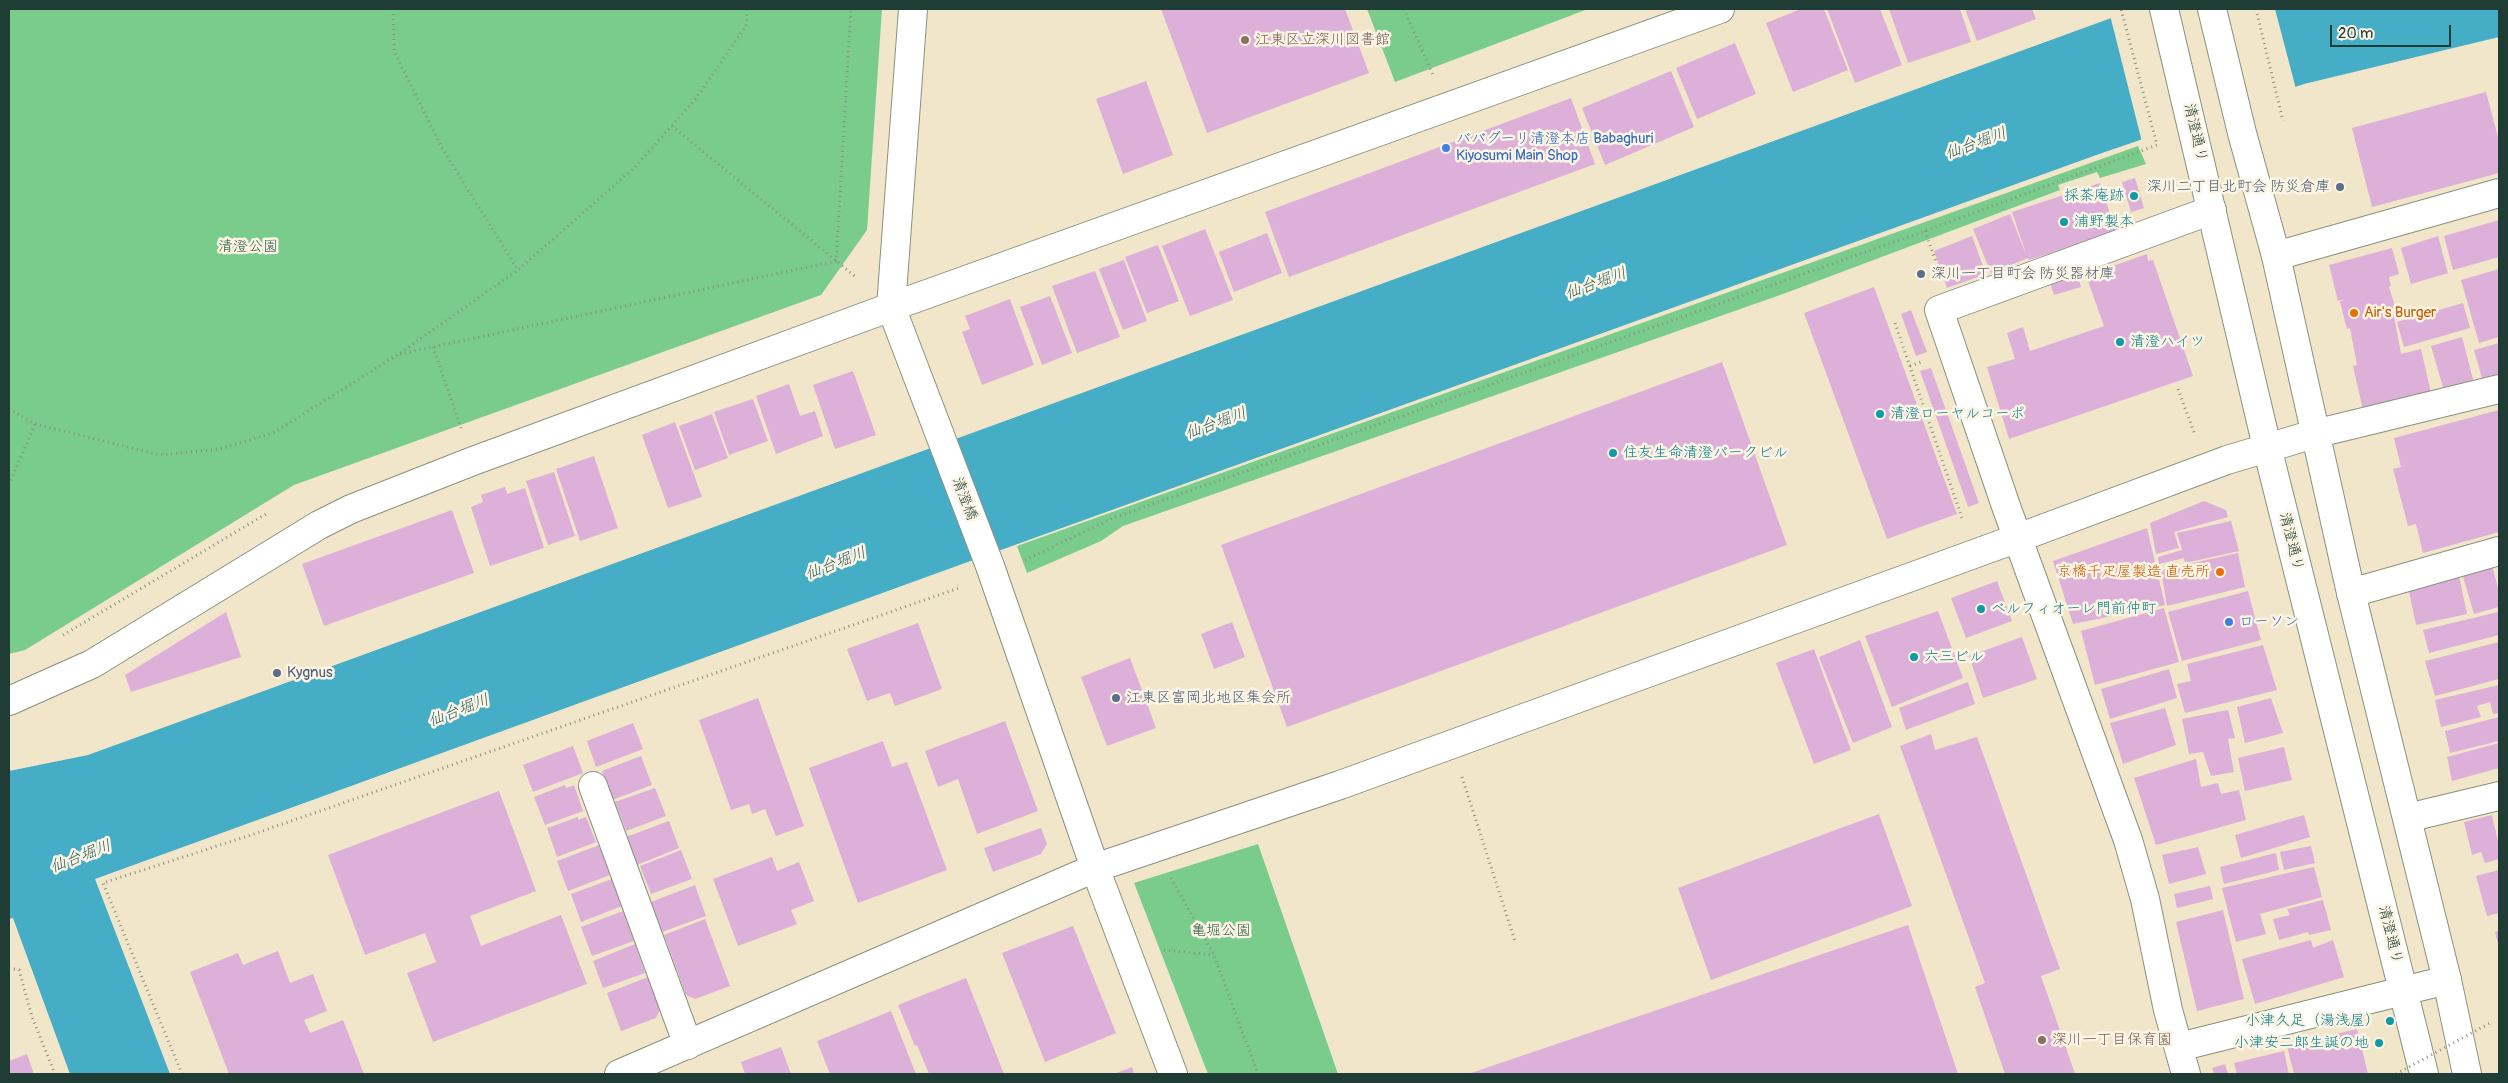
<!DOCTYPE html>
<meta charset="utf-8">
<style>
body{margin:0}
#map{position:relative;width:2508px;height:1083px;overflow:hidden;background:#f2e6ca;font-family:Pangolin,sans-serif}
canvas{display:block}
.frame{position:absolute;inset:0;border:10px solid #1f3d34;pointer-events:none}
.scale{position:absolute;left:2330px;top:25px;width:121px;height:22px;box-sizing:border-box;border:2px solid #1f3d34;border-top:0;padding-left:6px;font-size:15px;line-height:18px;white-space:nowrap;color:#1f3d34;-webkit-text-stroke:4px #fcf5e5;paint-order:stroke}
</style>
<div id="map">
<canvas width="2508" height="1083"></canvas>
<div class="frame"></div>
<div class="scale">20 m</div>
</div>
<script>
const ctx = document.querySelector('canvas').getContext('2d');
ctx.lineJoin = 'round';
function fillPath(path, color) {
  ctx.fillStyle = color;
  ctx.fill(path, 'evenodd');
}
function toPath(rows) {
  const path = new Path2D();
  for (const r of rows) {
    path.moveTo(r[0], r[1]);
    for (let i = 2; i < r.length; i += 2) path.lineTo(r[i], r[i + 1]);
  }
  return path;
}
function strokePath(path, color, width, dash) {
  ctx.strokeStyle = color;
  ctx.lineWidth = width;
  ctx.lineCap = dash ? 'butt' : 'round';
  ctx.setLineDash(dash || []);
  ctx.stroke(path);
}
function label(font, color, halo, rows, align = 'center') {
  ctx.font = font + ' Pangolin,"Klee One",sans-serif';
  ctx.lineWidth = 5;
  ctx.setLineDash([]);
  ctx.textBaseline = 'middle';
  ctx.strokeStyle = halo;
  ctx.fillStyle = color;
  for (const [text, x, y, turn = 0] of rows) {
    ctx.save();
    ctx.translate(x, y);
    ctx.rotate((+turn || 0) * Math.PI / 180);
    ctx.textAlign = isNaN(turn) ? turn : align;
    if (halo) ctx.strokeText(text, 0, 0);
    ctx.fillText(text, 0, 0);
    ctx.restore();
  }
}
fillPath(toPath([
 [9,9,882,9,867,230,821,295,294,485,25,650,9,654],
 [1367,9,1588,9,1395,82],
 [2138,146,2146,164,2100,178,2097,172,2058,185,2060,190,1783,294,1123,526,1101,541,1027,573,1017,546],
 [1258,844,1338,1074,1208,1074,1134,883]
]), '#7acc8d');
fillPath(toPath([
 [2136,9,2499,9,2499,37,2304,84,2102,153,987,555,95,879,170,1074,70,1074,13,918,9,919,9,771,88,755]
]), '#46adc6');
fillPath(toPath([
 [2129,9,2275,9,2296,89,2142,142,2110,15]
]), '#f2e6ca');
fillPath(toPath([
 [1161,9,1345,9,1369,73,1207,133],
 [1801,9,1824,9,1848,70,1793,92,1766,23],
 [1827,9,1880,9,1902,65,1855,83],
 [1889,9,1960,9,1971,42,1908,63],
 [1965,9,2032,9,2036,19,1977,41],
 [1735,43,1756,94,1697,119,1676,68],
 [1671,71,1694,127,1605,165,1582,108],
 [1146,81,1173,155,1123,174,1096,99],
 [2486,92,2499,141,2499,173,2372,207,2352,128],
 [1571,98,1595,164,1289,277,1265,212],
 [2135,178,2144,208,2131,212,2122,182],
 [2100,183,2116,232,2029,260,2028,258,1991,273,1973,229,2010,214,2027,257,2012,212],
 [2499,220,2499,257,2453,270,2444,236],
 [1205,229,1233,300,1190,316,1162,246],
 [1267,233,1282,273,1234,292,1219,252],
 [1972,236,1986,274,1947,288,1934,251],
 [2438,236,2448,273,2411,284,2401,248],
 [1158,245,1179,301,1147,313,1125,257],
 [2392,248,2399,274,2389,277,2391,286,2389,287,2398,316,2394,316,2401,354,2421,349,2431,393,2363,410,2353,366,2357,365,2350,328,2347,329,2340,302,2344,299,2338,301,2329,265],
 [2147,254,2148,261,2153,260,2193,376,2009,439,1987,367,2015,359,2007,333,2023,327,2030,351,2104,326,2088,281,2116,271,2113,266],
 [1124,260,1147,321,1123,330,1099,269],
 [2499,269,2499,337,2479,343,2461,280],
 [1095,271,1120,337,1077,353,1052,286],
 [2077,274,2081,287,2054,295,2050,282],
 [1874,287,1957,514,1887,539,1804,313],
 [1050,296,1072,353,1042,365,1020,307],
 [1010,299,1034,365,982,385,962,332,970,329,965,316],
 [2463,303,2470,328,2404,347,2397,322],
 [1911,310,1927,352,1916,356,1901,314],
 [2462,337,2474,383,2444,391,2431,346],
 [2499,343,2499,377,2483,382,2474,350],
 [1722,362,1787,545,1287,727,1221,545],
 [1931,368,1979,503,1968,507,1920,371],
 [853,371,876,435,835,449,813,385],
 [789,384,800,416,815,411,823,436,776,454,756,396],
 [753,399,768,441,729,455,714,412],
 [2499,410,2499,532,2423,553,2416,524,2408,526,2393,469,2401,467,2394,438],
 [712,414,728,458,695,470,679,426],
 [675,422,702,497,668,508,642,435],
 [594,456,618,528,580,541,556,469],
 [554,472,575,536,548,545,526,481],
 [505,487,507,494,525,488,544,548,490,566,471,507,483,502,481,495],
 [2204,501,2226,510,2228,517,2174,532,2179,548,2156,554,2150,523],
 [452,510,474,573,324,626,302,564],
 [2231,521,2239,551,2185,563,2184,558,2159,564,2158,557,2182,550,2177,533],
 [2147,528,2165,605,2073,624,2053,561],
 [2238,553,2245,587,2167,606,2161,570],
 [2492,565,2499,592,2499,607,2474,614,2462,573],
 [2459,576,2467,614,2416,625,2408,587],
 [1997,581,2012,621,1966,638,1951,598],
 [2248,591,2261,640,2182,661,2168,612],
 [2164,608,2179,662,2095,685,2081,631],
 [1938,611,1963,678,1892,707,1865,636],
 [226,612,241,657,131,692,125,675],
 [2498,612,2499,635,2429,653,2423,630],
 [1232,622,1245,657,1214,669,1201,634],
 [918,623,942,689,895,706,890,693,867,701,847,649],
 [2022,637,2037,679,1983,698,1969,656],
 [1860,640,1892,727,1853,743,1819,657],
 [2499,642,2499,679,2435,696,2425,661],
 [2263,645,2277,690,2185,713,2177,684,2191,681,2187,664],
 [1814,649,1851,750,1814,764,1776,663],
 [1130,658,1156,728,1107,746,1081,677],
 [2169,669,2177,698,2110,719,2101,689],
 [1968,682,1975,704,1906,730,1899,708],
 [2499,685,2499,713,2493,714,2490,702,2477,706,2481,717,2441,727,2435,700],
 [758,698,804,826,776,836,765,809,752,814,749,804,731,810,699,720],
 [2271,698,2283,733,2245,743,2237,707],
 [2165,708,2176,745,2123,764,2110,723],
 [2228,710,2235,738,2228,739,2234,772,2211,776,2203,752,2189,754,2182,719],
 [2499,717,2499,741,2450,753,2445,731],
 [1005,721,1038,811,977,834,958,779,938,787,925,751],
 [633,723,643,749,596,767,587,741],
 [1931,734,1935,750,1977,737,2060,969,2041,976,2075,1074,2005,1074,1975,987,1985,983,1900,746],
 [883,741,892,767,907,762,947,870,858,903,809,768],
 [2499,743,2499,768,2452,781,2447,757],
 [573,746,583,773,533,792,523,765],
 [2284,747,2292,780,2245,791,2238,758],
 [641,756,652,785,612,800,602,771],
 [2196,759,2201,787,2218,783,2221,794,2239,790,2246,820,2156,845,2134,778],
 [565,785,566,788,574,785,583,811,545,825,534,797],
 [655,788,666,816,626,831,615,802],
 [499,791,536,891,470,916,481,946,561,915,587,984,433,1042,407,973,436,962,425,933,365,955,328,855],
 [1879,814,1912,906,1711,980,1678,888],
 [2304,815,2310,837,2241,858,2235,835],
 [2492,815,2499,846,2499,859,2485,863,2481,852,2472,855,2464,822],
 [578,817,578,820,586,817,596,842,557,857,547,828],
 [669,821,679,848,637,865,626,837],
 [1041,828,1047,844,1041,854,993,872,984,848],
 [599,845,610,875,568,891,557,861],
 [2311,846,2315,863,2284,870,2280,852],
 [2198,847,2206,874,2169,884,2162,855],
 [681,850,692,879,651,894,640,866],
 [2276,853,2279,870,2224,884,2220,867],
 [772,857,777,871,799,862,814,901,791,910,797,924,738,946,713,879],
 [2314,867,2322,897,2260,914,2266,934,2236,942,2222,888],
 [2499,870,2499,913,2487,916,2476,876],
 [612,879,622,906,581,922,571,894],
 [695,885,706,916,662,932,651,902],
 [2210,886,2213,899,2177,908,2174,894],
 [2323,900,2331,930,2309,935,2308,932,2279,940,2273,919,2290,915,2287,909],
 [2223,910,2244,999,2197,1011,2176,922],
 [623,911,634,941,592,956,581,927],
 [705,919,730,986,695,999,686,995,664,935],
 [1908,925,1958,1074,1468,1074],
 [1073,926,1116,1033,1045,1062,1002,953],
 [2499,930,2499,947,2495,932],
 [2311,940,2313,948,2333,940,2344,977,2255,1004,2242,959],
 [635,944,645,973,603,988,593,961],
 [278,951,290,983,313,974,327,1011,304,1020,310,1033,343,1020,364,1074,229,1074,190,972,238,953,243,965],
 [648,977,660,1010,656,1018,621,1031,607,993],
 [966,978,1004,1074,929,1074,917,1045,915,1046,898,1005],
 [891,1011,916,1074,830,1074,817,1041],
 [2357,1029,2368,1074,2294,1074,2287,1046],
 [781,1047,791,1074,745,1074,741,1062],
 [2284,1051,2289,1074,2237,1074,2234,1063],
 [27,1054,34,1074,9,1074,9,1061],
 [2225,1064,2228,1074,2214,1074,2212,1068],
 [1132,1067,1134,1074,1114,1074]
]), '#dcb0d8');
const minor = toPath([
 [913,9,891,307,990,566,1095,868,1173,1074],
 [2276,256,2499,193],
 [2351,593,2499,551],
 [9,701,92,664,319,525,351,509,473,461,891,307,1720,9],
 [593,786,688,1045],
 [2407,818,2499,796],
 [2179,1047,2447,980],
 [619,1074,1095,868,1340,785,2018,538,2227,460,2314,434,2499,389],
 [2186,1074,2168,1010,2145,899,2128,840,2007,509,1939,310,2212,210]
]);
const major = toPath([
 [2164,9,2267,447,2424,1074],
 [2212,9,2242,133,2276,256,2351,593,2447,980,2467,1074]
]);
strokePath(minor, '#88927f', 30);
strokePath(major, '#88927f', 30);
strokePath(toPath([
 [393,9,394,51,442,148,518,270],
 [1404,9,1433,75],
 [2256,9,2283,121],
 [672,126,857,278],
 [1925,231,1940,273],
 [1895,323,1963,521],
 [433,347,461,428],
 [400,354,836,261,851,9],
 [1910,366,1921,362],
 [2178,389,2195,435],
 [9,409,35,424,160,455,220,449,275,432,397,355,518,270,633,169,694,101,746,26,747,9],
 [9,485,35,424],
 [1025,560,1113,518,1925,231,2157,145,2121,9],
 [63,635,266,514],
 [1462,777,1515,941],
 [1171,878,1214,955,1258,1074],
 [1164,950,1214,955],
 [9,968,19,970,32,1017,55,1074],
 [182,1074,103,883,254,834,959,588,958,585]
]), '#88927f', 3, [1, 4]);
strokePath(minor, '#fff', 28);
strokePath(major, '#fff', 28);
strokePath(toPath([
 [2396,1074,2492,1022]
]), '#88927f', 3, [1, 4]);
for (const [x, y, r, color] of [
 [1245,40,5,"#8d6e63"],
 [1446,148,5,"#3f7fe0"],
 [2340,187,5,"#5c6f8a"],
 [2134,196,5,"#0f9aa8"],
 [2064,222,5,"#0f9aa8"],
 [1921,274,5,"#5c6f8a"],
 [2354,313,5,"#e8710a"],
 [2120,342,5,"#0f9aa8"],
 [1880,414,5,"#0f9aa8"],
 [1613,453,5,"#0f9aa8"],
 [2220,572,5,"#e8710a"],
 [1981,609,5,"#0f9aa8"],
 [2229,622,5,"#3f7fe0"],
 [1914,657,5,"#0f9aa8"],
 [277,673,5,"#5c6f8a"],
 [1116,698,5,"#5c6f8a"],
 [2390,1021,5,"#0f9aa8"],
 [2042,1040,5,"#8d6e63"],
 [2379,1043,5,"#0f9aa8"]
]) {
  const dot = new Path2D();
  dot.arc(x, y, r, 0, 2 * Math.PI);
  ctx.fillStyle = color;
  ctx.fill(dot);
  strokePath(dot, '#fcf5e5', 2);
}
label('15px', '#785e54', '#fcf5e5', [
 ["江東区立深川図書館",1255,40],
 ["深川一丁目保育園",2052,1040]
], 'left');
label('15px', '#1f3d34', '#fcf5e5', [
 ["清澄通り",2195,133,77],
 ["清澄橋",964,499,69],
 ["清澄通り",2291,542,76],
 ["清澄通り",2390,935,76]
]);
label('15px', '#366cbe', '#fcf5e5', [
 ["ババグーリ清澄本店 Babaghuri",1456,139],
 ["Kiyosumi Main Shop",1456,156],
 ["ローソン",2239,622]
], 'left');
label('15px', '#4e5e75', '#fcf5e5', [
 ["深川二丁目北町会 防災倉庫",2330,187,"right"],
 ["深川一丁目町会 防災器材庫",1931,274],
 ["Kygnus",287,673],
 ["江東区富岡北地区集会所",1126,698]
], 'left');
label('15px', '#0d838f', '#fcf5e5', [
 ["採茶庵跡",2124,196,"right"],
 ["浦野製本",2074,222],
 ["清澄ハイツ",2130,342],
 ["清澄ローヤルコーポ",1890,414],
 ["住友生命清澄パークビル",1623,453],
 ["ベルフィオーレ門前仲町",1991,609],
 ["六三ビル",1924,657],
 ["小津久足（湯浅屋）",2380,1021,"right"],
 ["小津安二郎生誕の地",2369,1043,"right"]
], 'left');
label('15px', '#36614a', '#fcf5e5', [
 ["清澄公園",248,247],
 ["亀堀公園",1221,931]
]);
label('15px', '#c56008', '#fcf5e5', [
 ["Air's Burger",2364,313],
 ["京橋千疋屋製造 直売所",2210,572,"right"]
], 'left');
label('italic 16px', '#2b5f60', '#fcf5e5', [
 ["仙台堀川",1976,144,-20],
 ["仙台堀川",1596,284,-20],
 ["仙台堀川",1216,424,-20],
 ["仙台堀川",836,564,-21],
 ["仙台堀川",459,711,-21],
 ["仙台堀川",81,857,-21]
]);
</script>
